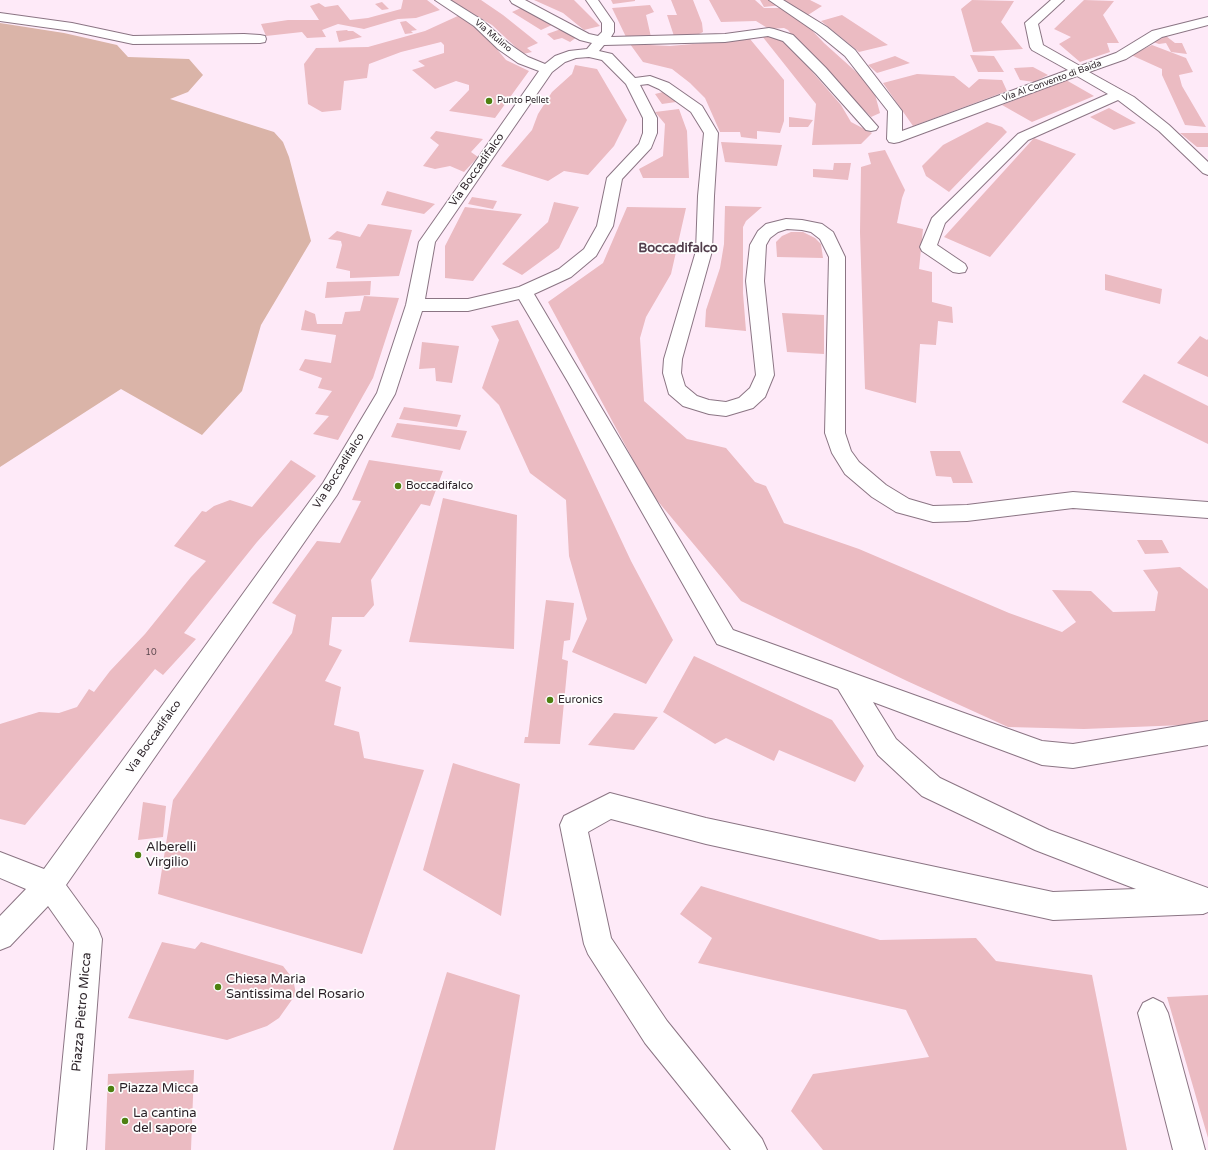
<!DOCTYPE html>
<style>
body{margin:0}
canvas{display:block;background:#feeaf8}
</style>
<canvas width="1208" height="1150"></canvas>
<script>
const ctx = document.querySelector('canvas').getContext('2d');
ctx.lineJoin = 'round';
function fillPath(path, color) {
  ctx.fillStyle = color;
  ctx.fill(path, 'evenodd');
}
function toPath(rows) {
  const path = new Path2D();
  for (const r of rows) {
    path.moveTo(r[0], r[1]);
    for (let i = 2; i < r.length; i += 2) path.lineTo(r[i], r[i + 1]);
  }
  return path;
}
function strokePath(path, color, width, dash) {
  ctx.strokeStyle = color;
  ctx.lineWidth = width;
  ctx.lineCap = dash ? 'butt' : 'round';
  ctx.setLineDash(dash || []);
  ctx.stroke(path);
}
function label(font, color, halo, rows, align = 'center') {
  ctx.font = font + ' "Varela Round",sans-serif';
  ctx.lineWidth = 3.5;
  ctx.setLineDash([]);
  ctx.textBaseline = 'middle';
  ctx.strokeStyle = halo;
  ctx.fillStyle = color;
  for (const [text, x, y, turn = 0] of rows) {
    ctx.save();
    ctx.translate(x, y);
    ctx.rotate((+turn || 0) * Math.PI / 180);
    ctx.textAlign = isNaN(turn) ? turn : align;
    if (halo) ctx.strokeText(text, 0, 0);
    ctx.fillText(text, 0, 0);
    ctx.restore();
  }
}
fillPath(toPath([
 [0,23,64,33,117,45,128,57,189,59,203,75,188,92,170,99,274,132,283,142,289,157,311,241,261,325,242,391,202,435,121,389,0,467]
]), '#dab4a8');
fillPath(toPath([
 [403,0,427,0,440,10,416,18,398,19,364,29,338,24,322,30,326,37,307,38,302,32,266,36,261,24,288,20,319,20,310,6,319,3,325,7,338,5,350,20,368,18,401,9],
 [450,0,481,0,503,15,538,43,527,48,532,52,523,54,492,25],
 [534,0,574,0,600,26,584,30,563,13],
 [611,0,635,0,635,1,613,4],
 [671,0,693,0,702,23,703,32,697,35,674,36,667,15,677,15],
 [709,0,755,0,764,8,782,8,804,22,824,43,873,87,880,113,871,117,800,45,788,30,784,28,769,29,756,21,721,22],
 [760,0,772,0,782,5,764,7],
 [783,0,810,0,822,6,808,15],
 [972,0,1014,1,1001,22,1023,49,973,52,961,9],
 [1084,0,1114,1,1103,15,1119,43,1107,43,1110,52,1080,62,1059,44,1071,37,1054,29],
 [382,2,389,9,382,10,375,4],
 [650,5,654,12,646,15,651,37,627,39,612,8],
 [523,7,552,25,541,30,512,12],
 [460,15,485,35,506,60,529,71,495,118,449,111,469,90,469,85,456,81,435,89,412,70,425,66,418,61,444,53,444,45,441,42,401,52,369,64,367,78,344,81,341,110,322,112,308,104,304,64,316,48,368,47,425,31],
 [842,15,888,45,859,52,821,21],
 [406,21,417,30,411,31,413,33,405,34,400,22],
 [561,29,577,37,570,42,562,38,554,40,547,34],
 [347,30,348,31,353,31,362,37,339,42,336,31],
 [762,36,783,38,841,105,851,122,872,133,861,144,812,145,816,104],
 [1166,36,1175,43,1182,43,1187,54,1171,52,1166,43,1159,44,1153,42],
 [750,39,784,80,784,121,780,133,757,131,757,139,741,137,740,132,720,132,705,98,690,83,672,69,643,62,630,44,670,46],
 [1152,45,1186,58,1193,72,1179,75,1182,86,1206,127,1185,125,1162,75,1162,69,1131,55],
 [970,55,994,56,1004,72,978,72],
 [895,56,910,63,877,73,868,65],
 [575,65,597,69,627,120,614,146,588,175,564,171,548,181,501,166,532,130,538,114,552,92,572,74],
 [1033,67,1048,75,1034,82,1020,80,1014,68],
 [917,74,954,76,969,88,979,79,1002,80,1007,91,913,126,883,83],
 [1066,80,1094,96,1032,122,1002,105],
 [663,92,676,102,662,104,655,94],
 [1109,108,1136,123,1114,130,1090,117],
 [679,109,687,131,689,178,643,178,639,169,663,156,665,124,655,112],
 [789,117,813,120,808,127,789,127],
 [987,122,1002,127,1007,132,949,192,926,176,922,166,943,145],
 [436,131,483,139,471,152,478,157,464,172,450,166,435,169,423,166,439,145,430,138],
 [1180,133,1208,133,1208,147,1197,147],
 [1034,138,1076,154,990,257,944,237],
 [721,142,782,145,777,166,725,162],
 [885,150,905,190,902,198,897,223,923,229,919,269,932,272,932,302,952,307,953,323,938,321,936,345,920,344,916,403,865,389,860,232,861,167,871,164,868,153],
 [834,163,851,163,848,180,813,177,813,169,833,170],
 [387,191,435,204,424,214,381,205],
 [472,197,497,201,493,209,468,204],
 [554,202,579,207,559,248,522,275,502,264,548,222],
 [725,206,762,207,746,221,743,227,743,293,746,331,705,327,706,310,720,268,724,244],
 [465,207,522,214,473,281,445,278,445,246],
 [627,207,686,208,671,274,646,317,640,338,644,401,687,439,726,448,755,482,766,486,784,523,859,549,1009,613,1062,632,1076,622,1052,590,1091,591,1113,612,1155,611,1158,592,1143,570,1180,567,1208,589,1208,724,1084,729,1008,727,907,681,741,601,651,493,548,302,603,263],
 [368,224,412,230,399,276,350,278,350,271,336,268,342,245,341,241,328,239,337,231,360,237],
 [791,232,803,232,815,238,821,244,823,258,777,257,776,242,782,236],
 [1105,274,1162,289,1160,304,1105,290],
 [371,281,370,295,325,298,327,282],
 [364,296,399,298,373,378,338,440,313,434,329,416,315,414,332,391,318,388,322,378,299,370,305,359,331,363,336,335,301,330,305,310,315,314,317,324,342,324,345,312,360,311],
 [782,313,824,315,824,354,787,352],
 [518,320,631,561,673,640,646,684,572,652,587,619,569,556,566,500,530,473,499,405,482,388,499,340,491,326],
 [1200,336,1207,340,1208,339,1208,377,1177,363],
 [422,342,459,346,452,383,436,381,435,368,419,369],
 [1144,374,1208,406,1208,444,1122,402],
 [404,407,461,415,457,427,399,419],
 [397,423,467,431,460,450,391,437],
 [930,451,960,451,973,483,953,483,951,477,936,476],
 [291,460,316,476,257,542,184,633,196,639,163,675,155,669,25,825,0,819,0,724,39,712,59,713,77,707,89,689,94,692,110,671,145,634,191,577,206,561,174,546,202,511,206,512,214,506,230,500,252,507],
 [369,460,443,471,430,506,421,504,371,580,374,605,364,617,332,617,329,645,342,650,325,681,341,687,334,725,359,732,364,758,424,770,362,954,158,894,173,800,292,633,296,615,272,603,317,541,340,543,361,501,352,500],
 [443,498,517,515,514,649,409,642],
 [1137,540,1162,540,1169,553,1145,554],
 [546,600,574,603,570,640,564,641,562,659,568,661,560,744,524,743,525,737,528,737],
 [694,656,832,720,864,766,855,782,779,750,774,761,726,738,715,744,663,712],
 [614,713,658,717,634,750,588,745],
 [453,763,520,784,501,916,423,870],
 [143,802,166,806,163,837,138,840],
 [701,886,880,940,976,938,996,961,1092,975,1127,1150,823,1150,791,1111,813,1074,929,1057,906,1010,698,963,712,938,680,914],
 [162,942,195,949,201,942,283,966,293,979,296,994,279,1018,267,1026,227,1040,128,1018],
 [447,972,520,995,495,1150,393,1150],
 [1208,995,1208,1138,1167,997],
 [194,1070,191,1150,105,1150,108,1074]
]), '#ebbbc2');
const minor = toPath([
 [435,0,450,0,482,20,508,43,528,57,545,64,555,56,569,51,587,49,592,43,580,40,512,3,510,0,525,0,589,34,598,36,602,32,602,23,586,0,598,0,614,23,614,32,611,37,725,34,769,28,774,29,793,35,826,68,878,127,876,130,871,131,866,130,816,74,783,41,768,36,725,42,604,45,599,51,612,54,635,78,650,76,669,83,702,106,718,133,714,196,712,251,682,359,681,373,685,386,697,396,709,400,726,402,739,398,750,388,756,375,746,281,750,245,758,231,766,224,786,219,802,220,822,224,833,232,845,257,845,433,851,451,859,462,886,485,909,499,933,506,967,505,1073,492,1208,502,1208,518,1073,508,967,521,933,522,896,512,872,497,845,474,832,453,825,433,829,257,820,239,811,232,802,230,787,229,778,232,770,238,766,245,764,281,774,375,765,397,753,408,726,416,709,414,683,406,669,394,663,373,664,359,696,251,698,196,704,133,691,112,659,89,648,84,640,85,657,118,657,133,651,148,622,179,613,226,596,256,571,277,534,294,733,630,1042,741,1073,744,1208,721,1208,745,1073,768,1042,765,873,702,896,739,940,778,1049,830,1208,888,1208,912,1203,914,1053,920,706,844,611,819,588,832,611,938,667,1021,762,1139,767,1150,731,1150,645,1043,588,954,584,944,560,825,564,816,610,793,706,818,1053,892,1136,889,1035,850,922,796,878,755,838,689,717,644,568,382,519,299,468,311,422,311,395,394,337,495,66,885,98,929,102,939,86,1150,54,1150,74,943,48,906,10,946,0,950,0,916,26,889,0,878,0,852,44,869,323,483,377,393,406,305,419,242,539,71,518,63,498,49,474,26,435,0],
 [589,57,602,60,626,84,643,118,643,133,639,144,607,178,597,226,584,249,559,269,519,287,468,299,425,299,435,242,552,72,565,62,576,58,589,57],
 [769,0,783,0,827,27,855,50,902,111,902,131,1068,70,1032,50,1030,47,1025,23,1051,0,1064,0,1038,24,1043,45,1080,66,1116,53,1152,31,1208,17,1208,25,1162,37,1126,59,1089,72,1134,97,1169,125,1208,162,1208,175,1203,173,1159,131,1118,100,1028,140,945,223,937,245,965,264,967,268,965,272,959,273,953,272,922,251,920,247,932,218,1018,134,1108,94,1077,76,899,142,894,143,889,142,887,139,888,111,845,56,817,33,769,0],
 [0,13,72,23,133,36,244,34,260,35,265,36,266,39,265,42,260,43,133,44,72,31,0,21,0,13],
 [1153,998,1163,1003,1168,1013,1205,1150,1173,1150,1138,1013,1143,1003,1153,998]
]);
strokePath(minor, '#8b7584', 2);
fillPath(minor, '#fff');
for (const [x, y, r, color] of [
 [489,101,4,"#4e8011"],
 [398,486,4,"#4e8011"],
 [550,700,4,"#4e8011"],
 [138,855,4,"#4e8011"],
 [218,987,4,"#4e8011"],
 [111,1089,4,"#4e8011"],
 [125,1121,4,"#4e8011"]
]) {
  const dot = new Path2D();
  dot.arc(x, y, r, 0, 2 * Math.PI);
  ctx.fillStyle = color;
  ctx.fill(dot);
  strokePath(dot, '#fefefe', 1.5);
}
label('9px', '#281f25', '#fefefe', [
 ["Via Mulino",493,36,40],
 ["Via Al Convento di Baida",1052,81,-20]
]);
label('9px', '#281f25', '#fefefe', [
 ["Punto Pellet",497,101]
], 'left');
label('9px', '#59464c', null, [
 ["10",151,653]
]);
label('11px', '#281f25', '#fefefe', [
 ["Via Boccadifalco",477,170,-55],
 ["Via Boccadifalco",339,471,-58],
 ["Via Boccadifalco",154,737,-55]
]);
label('11px', '#281f25', '#fefefe', [
 ["Boccadifalco",406,486],
 ["Euronics",558,700]
], 'left');
label('bold 13px', '#513d4b', '#fefefe', [
 ["Boccadifalco",678,249]
]);
label('13px', '#281f25', '#fefefe', [
 ["Alberelli",146,848],
 ["Virgilio",146,863],
 ["Chiesa Maria",226,980],
 ["Santissima del Rosario",226,995],
 ["Piazza Micca",119,1089],
 ["La cantina",133,1114],
 ["del sapore",133,1129]
], 'left');
label('13px', '#281f25', '#fefefe', [
 ["Piazza Pietro Micca",82,1012,-85]
]);
</script>
